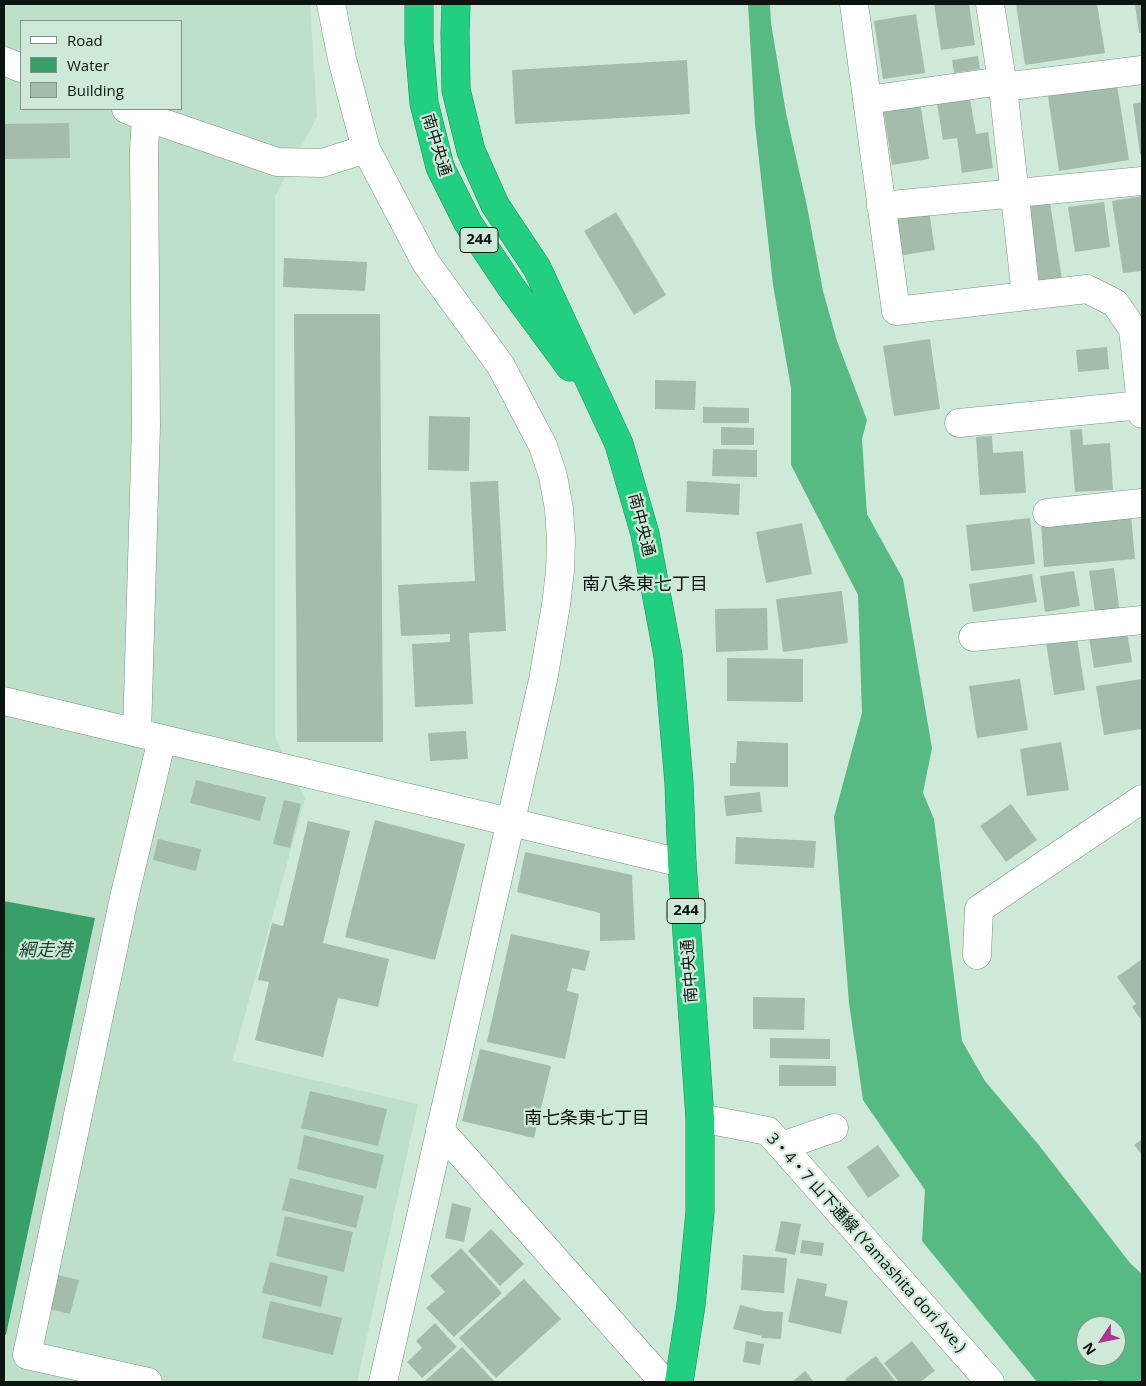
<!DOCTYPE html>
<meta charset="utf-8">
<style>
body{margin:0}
#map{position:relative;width:1146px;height:1386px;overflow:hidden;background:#cfe9d8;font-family:"Open Sans",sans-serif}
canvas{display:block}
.frame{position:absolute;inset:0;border:5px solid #0b140e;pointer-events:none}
.legend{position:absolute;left:20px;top:20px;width:162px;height:90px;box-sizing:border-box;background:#cfe9d8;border:1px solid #819487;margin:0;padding:6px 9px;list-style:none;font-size:15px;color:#0b140e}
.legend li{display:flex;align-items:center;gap:10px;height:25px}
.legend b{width:25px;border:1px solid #819487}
.north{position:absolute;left:1076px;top:1316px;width:50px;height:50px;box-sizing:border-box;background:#cfe9d8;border:1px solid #819487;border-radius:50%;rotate:236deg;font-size:14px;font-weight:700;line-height:20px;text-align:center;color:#0b140e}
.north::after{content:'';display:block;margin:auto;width:18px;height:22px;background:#a93793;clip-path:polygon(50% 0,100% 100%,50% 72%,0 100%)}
</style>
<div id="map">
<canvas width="1146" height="1386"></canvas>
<div class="frame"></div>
<ul class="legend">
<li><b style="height:6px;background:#fff"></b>Road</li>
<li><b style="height:14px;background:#399f69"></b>Water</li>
<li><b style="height:14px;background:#a3bcab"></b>Building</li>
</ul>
<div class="north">N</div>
</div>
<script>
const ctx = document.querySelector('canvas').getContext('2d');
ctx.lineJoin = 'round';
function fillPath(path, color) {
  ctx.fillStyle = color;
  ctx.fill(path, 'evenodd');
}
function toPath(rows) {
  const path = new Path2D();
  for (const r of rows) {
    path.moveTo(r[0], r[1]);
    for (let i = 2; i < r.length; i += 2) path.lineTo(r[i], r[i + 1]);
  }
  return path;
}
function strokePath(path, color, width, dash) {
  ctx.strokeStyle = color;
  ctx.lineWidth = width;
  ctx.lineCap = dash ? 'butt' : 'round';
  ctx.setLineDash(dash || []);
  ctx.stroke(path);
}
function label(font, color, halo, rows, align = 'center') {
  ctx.font = font + ' "Open Sans","Noto Sans JP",sans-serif';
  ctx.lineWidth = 4.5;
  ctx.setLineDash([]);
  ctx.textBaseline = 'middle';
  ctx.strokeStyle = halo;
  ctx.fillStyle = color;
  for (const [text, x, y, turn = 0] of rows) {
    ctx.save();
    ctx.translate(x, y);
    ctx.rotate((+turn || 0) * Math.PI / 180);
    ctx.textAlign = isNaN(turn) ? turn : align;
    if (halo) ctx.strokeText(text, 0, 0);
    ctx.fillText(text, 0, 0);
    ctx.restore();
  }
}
fillPath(toPath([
 [4,4,310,4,317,117,275,196,275,737,305,799,232,1061,418,1104,357,1382,4,1382,4,1334,6,1335,95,918,4,901],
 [21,21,181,21,181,109,21,109]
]), '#bedfc9');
fillPath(toPath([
 [748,4,770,4,771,23,786,113,807,206,823,291,837,341,867,420,862,439,867,514,903,579,932,748,923,793,934,819,962,1041,985,1081,1038,1144,1130,1263,1142,1274,1142,1382,1099,1382,1097,1380,1037,1382,922,1241,925,1190,863,1100,849,1003,834,817,862,713,858,595,791,465,791,388,773,285,755,124],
 [1086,1326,1116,1326,1116,1356,1086,1356]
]), '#57ba83');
fillPath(toPath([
 [4,901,95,918,6,1335,4,1334]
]), '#399f69');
fillPath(toPath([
 [934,4,969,4,975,45,941,50],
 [1016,4,1097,4,1105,53,1025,65],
 [1135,4,1142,4,1142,33,1139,33],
 [916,14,925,73,883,79,874,21],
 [978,56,980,69,954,73,952,60],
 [687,60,690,114,515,124,512,70],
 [1117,85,1129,160,1059,171,1048,96],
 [970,99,976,134,988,132,993,168,962,173,957,138,943,140,937,104],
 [920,102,929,159,892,165,883,108],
 [1142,102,1142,154,1140,154,1133,104],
 [69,123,70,158,4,159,4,124],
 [1049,196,1062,280,1037,284,1024,200],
 [1142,196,1142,271,1123,273,1112,201],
 [1104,202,1110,247,1075,252,1068,207],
 [929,211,935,250,898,256,892,217],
 [616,212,666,295,634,315,584,231],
 [284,258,367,262,365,291,283,287],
 [294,314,380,314,383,742,297,742],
 [930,339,940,409,894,416,883,346],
 [1107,347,1109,369,1078,372,1076,350],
 [655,380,696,381,695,410,655,409],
 [703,407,749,408,749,423,703,423],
 [429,416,470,417,469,471,428,470],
 [721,427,754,428,754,445,721,445],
 [1082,429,1083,445,1110,443,1113,490,1075,492,1070,430],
 [992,436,993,453,1023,451,1026,493,980,495,976,437],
 [713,449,757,450,757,477,712,476],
 [498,481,506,631,469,633,473,704,415,707,412,644,450,642,450,634,401,636,398,585,475,581,470,482],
 [687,481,740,484,739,515,686,512],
 [1131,515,1135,559,1044,567,1041,523],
 [1030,518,1035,564,971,571,966,525],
 [802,523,812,574,766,583,756,532],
 [1114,568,1120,614,1096,618,1089,571],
 [1074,571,1080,606,1045,612,1040,576],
 [1032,574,1037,602,973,612,969,584],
 [842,591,848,643,783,652,776,599],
 [767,608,768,650,716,652,715,609],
 [1127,631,1132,662,1094,668,1089,637],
 [1077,638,1085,690,1054,695,1046,642],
 [727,658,803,659,803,702,727,701],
 [1020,679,1028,730,977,738,969,686],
 [1142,679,1142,729,1104,735,1096,686],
 [466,731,468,759,430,761,428,733],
 [737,741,788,743,788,787,730,786,730,763,736,763],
 [1061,742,1069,790,1027,796,1020,749],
 [196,780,266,797,260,821,190,803],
 [760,792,762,812,726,816,724,796],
 [284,800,301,804,290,848,273,844],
 [1011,804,1037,840,1006,862,980,826],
 [375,820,465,844,435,960,345,937],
 [308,821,350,831,323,943,389,959,378,1007,338,998,323,1057,255,1040,269,982,258,980,272,923,283,926],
 [736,837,816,841,814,868,735,864],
 [158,839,201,849,196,871,153,860],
 [525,852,632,875,635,940,600,941,600,913,517,892],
 [511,934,590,951,585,971,572,968,567,991,579,994,565,1059,487,1042],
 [1142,959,1142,1021,1132,1007,1136,1004,1117,977],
 [753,997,805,998,804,1030,753,1029],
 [770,1038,830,1039,830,1059,770,1058],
 [480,1049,551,1066,534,1138,462,1121],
 [779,1065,836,1066,836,1086,779,1086],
 [310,1091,387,1109,378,1146,301,1128],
 [304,1135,384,1155,376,1189,297,1169],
 [1142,1139,1142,1155,1134,1145],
 [878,1145,900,1176,868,1198,847,1167],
 [290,1178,364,1196,356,1228,282,1210],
 [452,1203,471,1208,464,1242,445,1238],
 [285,1216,353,1232,344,1272,276,1256],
 [781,1221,801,1224,795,1255,775,1251],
 [491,1229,524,1264,500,1286,468,1251],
 [802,1240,824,1243,822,1256,800,1253],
 [461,1248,502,1293,454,1337,426,1308,445,1292,430,1276],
 [743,1255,787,1258,784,1293,741,1290],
 [270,1262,328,1276,321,1307,262,1293],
 [58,1275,79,1280,70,1314,50,1309],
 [797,1278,827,1284,825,1296,848,1301,841,1334,788,1322],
 [524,1279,561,1319,496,1378,459,1338],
 [270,1301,342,1318,333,1355,262,1338],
 [740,1305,764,1311,783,1312,781,1339,761,1338,762,1336,733,1329],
 [435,1323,457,1347,422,1378,407,1362,422,1348,416,1341],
 [746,1341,764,1344,760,1365,743,1362],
 [912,1341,935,1371,920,1382,899,1382,884,1363],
 [462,1347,495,1382,424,1382],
 [876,1356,896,1382,847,1382,845,1379],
 [805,1371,814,1382,792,1382]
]), '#a3bcab');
const minor = toPath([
 [331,4,342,59,366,149,426,263,501,366,543,446,553,476,559,509,561,540,560,571,556,605,543,680,383,1382],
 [854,4,896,311,1087,289,1115,303,1133,329,1142,414],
 [990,4,1003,87],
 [4,61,21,68],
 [867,100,1002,81],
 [126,109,146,117,144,150,146,426,137,733],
 [146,117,277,162,322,163,366,149],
 [881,206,1142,181],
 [1026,296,1003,87,1142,70],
 [959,423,1141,405],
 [1047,513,1142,503],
 [973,637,1142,620],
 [4,701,682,863],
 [977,955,979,909,1142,799],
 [700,1118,768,1131,990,1382],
 [440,1130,664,1382],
 [782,1146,834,1128],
 [148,1382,27,1355,124,898,162,739]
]);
const highway = toPath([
 [419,4,419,43,424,103,440,167,468,223,511,287,570,367],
 [456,4,455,33,456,90,471,151,495,205,537,268,619,444,645,534,668,656,679,783,682,863,700,1118,700,1212,691,1305,679,1382]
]);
strokePath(minor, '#7a9283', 29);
strokePath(highway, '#1a8e59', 29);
strokePath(minor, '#fff', 28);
strokePath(highway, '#22cf81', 28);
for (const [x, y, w] of [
 [479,240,38],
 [686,911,38]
]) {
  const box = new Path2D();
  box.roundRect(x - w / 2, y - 12.5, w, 25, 4);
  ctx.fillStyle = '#cfe9d8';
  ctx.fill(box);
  strokePath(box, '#0b140e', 1);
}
label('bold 15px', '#0b140e', null, [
 ["244",479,240],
 ["244",686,911]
]);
label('16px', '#0b140e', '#cfe9d8', [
 ["南中央通",436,145,73],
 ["南中央通",641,525,76],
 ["南中央通",690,971,-94],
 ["3・4・7 山下通線 (Yamashita dori Ave.)",866,1243,48]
]);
label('18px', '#0b140e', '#cfe9d8', [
 ["南八条東七丁目",645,585],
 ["南七条東七丁目",587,1119]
]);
label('italic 18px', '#1b452e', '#cfe9d8', [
 ["網走港",45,951]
]);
</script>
